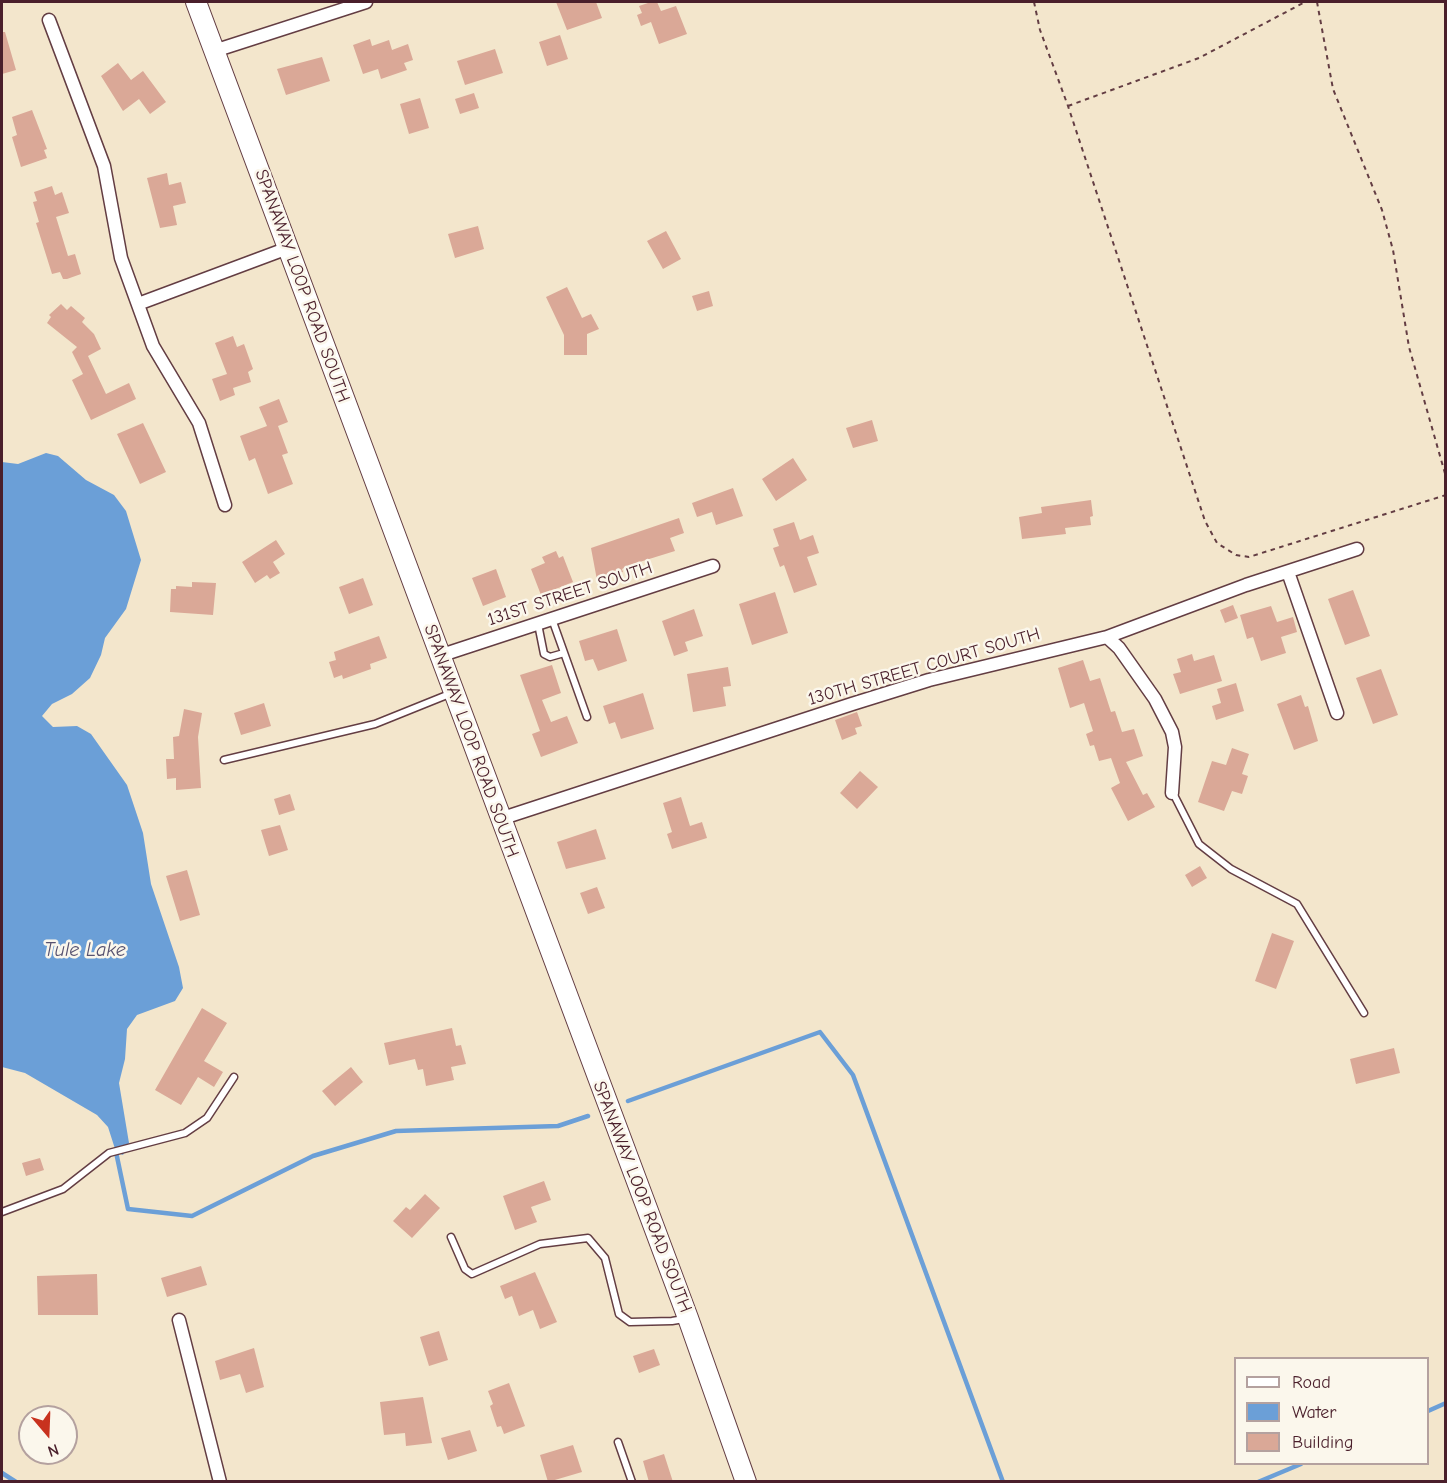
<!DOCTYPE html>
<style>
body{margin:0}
#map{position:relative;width:1447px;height:1483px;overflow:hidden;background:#f3e6cc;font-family:"Comic Neue",sans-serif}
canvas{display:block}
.frame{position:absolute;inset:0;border:3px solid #4a1f2b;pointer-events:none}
.legend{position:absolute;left:1234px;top:1357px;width:195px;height:108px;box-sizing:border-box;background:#fbf7ec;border:2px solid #b4a19f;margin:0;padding:8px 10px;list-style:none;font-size:18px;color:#4a1f2b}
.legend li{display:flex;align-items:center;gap:12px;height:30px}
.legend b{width:30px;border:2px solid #b4a19f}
.north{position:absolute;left:18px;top:1405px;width:60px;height:60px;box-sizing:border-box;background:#fbf7ec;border:2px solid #b4a19f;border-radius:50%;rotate:161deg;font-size:16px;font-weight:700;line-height:24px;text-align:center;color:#4a1f2b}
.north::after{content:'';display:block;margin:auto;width:21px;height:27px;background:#c8321e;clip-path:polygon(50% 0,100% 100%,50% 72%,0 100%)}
</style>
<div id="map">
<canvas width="1447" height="1483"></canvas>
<div class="frame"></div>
<ul class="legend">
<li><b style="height:8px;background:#fff"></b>Road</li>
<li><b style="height:16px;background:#6b9fd7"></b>Water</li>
<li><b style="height:16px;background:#daa897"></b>Building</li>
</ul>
<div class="north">N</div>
</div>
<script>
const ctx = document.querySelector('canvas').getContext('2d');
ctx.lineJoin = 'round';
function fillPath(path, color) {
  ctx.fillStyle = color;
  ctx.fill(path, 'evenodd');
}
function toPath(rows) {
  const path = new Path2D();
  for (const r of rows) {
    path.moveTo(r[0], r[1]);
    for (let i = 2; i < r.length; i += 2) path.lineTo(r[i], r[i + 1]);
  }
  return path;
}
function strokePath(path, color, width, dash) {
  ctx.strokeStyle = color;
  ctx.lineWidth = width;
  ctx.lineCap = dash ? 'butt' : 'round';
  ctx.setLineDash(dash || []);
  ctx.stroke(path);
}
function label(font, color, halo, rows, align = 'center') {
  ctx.font = font + ' "Comic Neue",sans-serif';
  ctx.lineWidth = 5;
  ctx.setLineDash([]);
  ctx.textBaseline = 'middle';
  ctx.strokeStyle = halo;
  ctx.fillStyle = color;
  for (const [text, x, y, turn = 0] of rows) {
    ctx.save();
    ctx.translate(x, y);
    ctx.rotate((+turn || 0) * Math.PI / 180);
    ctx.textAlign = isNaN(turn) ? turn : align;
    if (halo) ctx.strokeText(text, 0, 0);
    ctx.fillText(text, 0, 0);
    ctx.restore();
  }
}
fillPath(toPath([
 [46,453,58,456,86,480,114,495,126,511,141,560,126,609,105,638,101,655,90,678,72,694,52,704,42,716,53,727,77,726,91,734,127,785,143,833,151,884,179,967,183,988,175,1001,137,1015,127,1029,125,1059,119,1083,129,1143,123,1155,116,1152,108,1127,97,1115,25,1073,2,1067,2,462,18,464]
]), '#6b9fd7');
strokePath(toPath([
 [628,1101,820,1032,853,1075,1003,1482],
 [116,1152,128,1209,192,1216,313,1156,396,1131,558,1126,588,1116],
 [1428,1411,1446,1403],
 [2,1473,16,1482],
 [1258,1482,1301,1464]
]), '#6b9fd7', 4.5);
fillPath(toPath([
 [556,2,596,2,602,18,567,30],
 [651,2,657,2,661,11,676,6,687,34,659,44,651,22,641,26,637,15,642,13,639,6],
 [2,32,5,32,16,70,2,74],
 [560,35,568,59,547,66,539,42],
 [370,39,372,46,389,40,392,50,408,44,413,60,404,63,407,70,381,79,378,69,363,74,353,45],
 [495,49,503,73,465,85,457,61],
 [322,57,330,81,286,95,277,69],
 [118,63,131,80,143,71,166,102,150,114,139,99,123,111,101,76],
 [474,93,479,108,460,114,455,99],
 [420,98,429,128,409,134,400,104],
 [32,110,47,149,44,150,47,158,21,167,12,137,17,135,12,117],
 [167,173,169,185,181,182,186,203,173,206,177,225,160,228,147,178],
 [52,186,55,195,62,192,69,213,56,217,68,256,75,254,81,274,67,279,63,279,60,272,52,274,36,223,39,222,33,202,37,201,34,192],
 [478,226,484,249,455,258,448,234],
 [666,231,681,259,663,269,647,241],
 [567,287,582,318,591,314,599,329,587,334,587,355,564,355,564,335,546,297],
 [709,291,713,306,697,311,692,296],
 [61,304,67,310,71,306,85,318,82,322,94,334,101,349,88,356,106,394,129,383,136,399,91,420,72,380,83,374,72,352,77,347,47,323,51,317,49,315],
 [233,336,237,347,244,344,253,369,248,372,251,382,233,388,235,395,220,401,212,379,227,374,215,343],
 [279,399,288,422,278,426,288,453,282,455,293,484,268,494,255,458,249,461,240,436,267,426,259,407],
 [872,420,878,441,853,448,846,428],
 [143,423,166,472,140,484,117,434],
 [793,458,807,480,776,501,762,479],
 [733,488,743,516,716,525,712,512,697,517,692,503],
 [1091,500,1093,516,1090,517,1091,525,1065,528,1066,534,1022,539,1019,517,1042,513,1041,507],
 [679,518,684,533,670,538,675,551,633,564,622,569,623,572,597,580,591,548],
 [794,522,800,540,813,535,819,553,807,557,817,585,794,593,784,565,780,567,773,548,779,546,773,529],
 [276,540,285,554,273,562,280,573,270,579,267,575,255,583,242,562],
 [556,551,559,558,563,556,573,582,541,595,531,569,545,563,542,557],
 [496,569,506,597,483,606,472,578],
 [363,578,373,605,349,614,339,587],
 [192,582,216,583,213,615,170,612,171,589,176,589,176,586,192,587],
 [1353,590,1370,636,1345,645,1328,599],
 [775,592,788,633,752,645,739,604],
 [1233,605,1238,618,1225,623,1220,610],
 [1271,606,1277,622,1293,617,1297,632,1281,637,1286,653,1261,661,1253,637,1247,639,1240,615],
 [694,609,703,636,685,642,688,651,674,656,662,621],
 [617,629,627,661,598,671,593,659,585,661,579,641],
 [379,636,387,658,370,664,371,669,343,679,342,675,334,678,329,662,336,660,334,652],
 [1192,654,1194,661,1214,655,1222,681,1180,694,1173,674,1181,672,1177,659],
 [1083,660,1090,681,1100,678,1111,712,1115,711,1122,732,1134,729,1143,756,1126,762,1143,795,1147,793,1155,807,1128,821,1111,788,1120,783,1111,758,1099,761,1094,745,1090,746,1086,734,1093,731,1084,703,1070,708,1058,668],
 [552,665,561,693,542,700,551,722,567,716,578,743,541,757,532,734,540,731,520,675],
 [728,667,731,686,723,687,726,706,693,712,687,674],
 [1381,669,1398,715,1373,724,1356,678],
 [1236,683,1244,711,1216,720,1212,706,1221,703,1217,689],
 [643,693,654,729,621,739,615,722,609,724,603,706],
 [1301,695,1305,707,1308,706,1318,741,1294,750,1277,704],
 [264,703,271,726,241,735,234,713],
 [184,709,202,713,198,737,201,788,176,790,176,778,167,779,166,759,174,759,173,737,179,736],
 [857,712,862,726,855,728,857,734,842,740,835,720],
 [1232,748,1249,754,1242,774,1248,776,1242,794,1232,791,1224,811,1198,802,1212,761,1226,765],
 [860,771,878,787,857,809,840,793],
 [290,794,295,810,279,815,274,799],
 [681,797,690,826,702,822,707,838,672,849,667,834,672,832,663,803],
 [280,825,288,850,269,856,261,830],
 [596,829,606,859,566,869,557,842],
 [1200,866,1207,878,1192,887,1185,875],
 [187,870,200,915,180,921,166,876],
 [597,887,605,908,588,914,580,893],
 [1272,933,1294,941,1276,989,1255,981],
 [202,1008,227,1023,204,1061,223,1072,214,1087,198,1077,181,1105,155,1090],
 [452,1028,456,1046,461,1045,466,1064,451,1067,454,1080,426,1086,423,1069,418,1070,415,1059,389,1065,384,1043],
 [1394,1048,1400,1073,1356,1084,1350,1059],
 [351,1067,363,1082,335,1106,322,1091],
 [40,1158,44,1170,26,1176,22,1163],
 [544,1181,551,1200,531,1207,537,1222,515,1230,503,1196],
 [425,1194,440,1208,412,1238,393,1221,406,1207,410,1210],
 [201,1266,207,1285,167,1297,161,1278],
 [535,1272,557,1322,540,1329,533,1310,519,1316,512,1296,505,1299,500,1286],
 [97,1274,98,1315,38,1315,37,1276],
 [439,1331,448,1360,429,1366,420,1337],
 [254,1348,264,1387,246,1393,240,1374,220,1380,215,1361],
 [654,1349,660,1365,639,1373,633,1356],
 [509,1383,525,1426,504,1434,501,1426,497,1427,490,1406,493,1404,488,1391],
 [423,1397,432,1443,406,1446,405,1433,384,1435,380,1402],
 [470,1430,477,1451,448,1460,441,1438],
 [573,1445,582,1472,548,1482,540,1455],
 [664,1454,673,1482,649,1482,643,1461]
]), '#daa897');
const service = toPath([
 [552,619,587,717],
 [538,624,544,654,550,657,564,653],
 [224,760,375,724,452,693],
 [1173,793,1199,844,1231,869,1297,904,1364,1013],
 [2,1212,63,1189,109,1153,185,1133,207,1118,234,1077],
 [451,1237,465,1269,472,1274,540,1244,588,1238,605,1258,619,1314,630,1322,672,1321,684,1319],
 [618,1442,632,1482]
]);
const minor = toPath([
 [49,20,104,166,121,258,153,346,199,423,225,505],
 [214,51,366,2],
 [138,304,288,248],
 [1288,572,1337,713],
 [1107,637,1119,648,1155,699,1172,732,1175,747,1172,793],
 [439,656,713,566],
 [500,819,852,704,929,680,1107,637,1246,585,1357,549],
 [179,1320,220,1482]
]);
const primary = toPath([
 [196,2,688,1318,746,1482]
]);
strokePath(service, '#633d43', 9);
strokePath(minor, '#633d43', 15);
strokePath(primary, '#633d43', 22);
strokePath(toPath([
 [1034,2,1040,30,1068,106,1205,521,1217,543,1236,555,1249,557,1446,495],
 [1317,2,1333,89,1382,210,1393,250,1409,347,1446,477],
 [1068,106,1199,58,1305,2]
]), '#633d43', 2, [4.5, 4.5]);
strokePath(service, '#fff', 6);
strokePath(minor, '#fff', 12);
strokePath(primary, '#fff', 20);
label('18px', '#4a1f2b', '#fbf7ec', [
 ["SPANAWAY LOOP ROAD SOUTH",302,286,70],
 ["131ST STREET SOUTH",570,594,-18],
 ["130TH STREET COURT SOUTH",924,667,-16],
 ["SPANAWAY LOOP ROAD SOUTH",471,741,70],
 ["SPANAWAY LOOP ROAD SOUTH",642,1197,69]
]);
label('italic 20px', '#575270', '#fbf7ec', [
 ["Tule Lake",85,950]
]);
</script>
